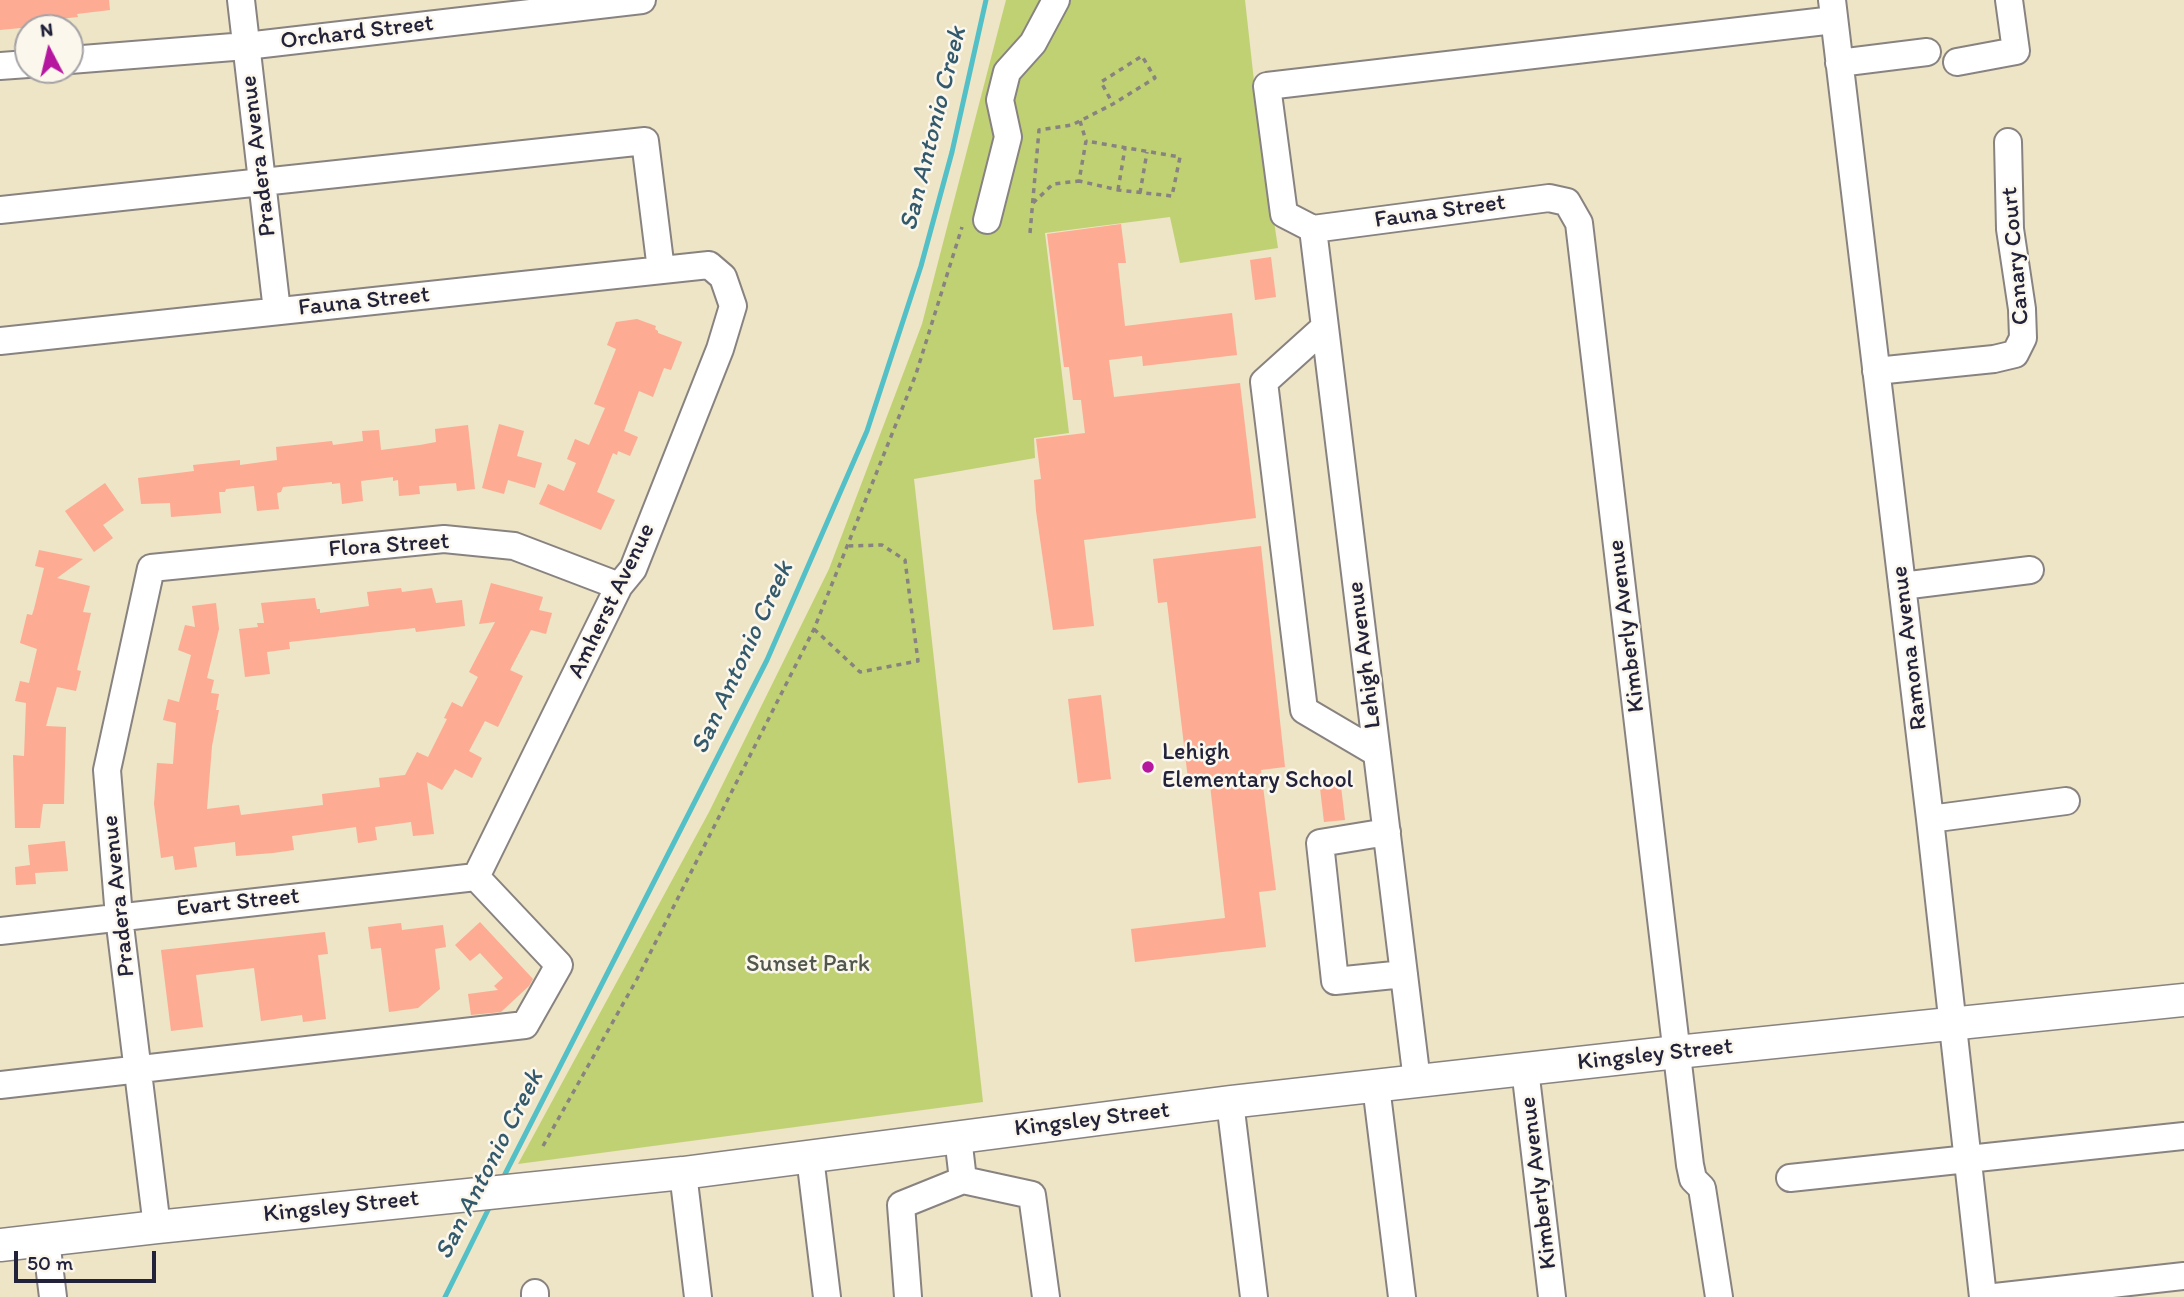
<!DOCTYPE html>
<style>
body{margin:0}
#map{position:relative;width:2184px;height:1297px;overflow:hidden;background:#eee4c6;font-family:Itim,sans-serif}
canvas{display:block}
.north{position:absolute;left:14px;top:14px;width:70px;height:70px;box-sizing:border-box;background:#fbf7ec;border:2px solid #a4a2a5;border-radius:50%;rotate:353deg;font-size:19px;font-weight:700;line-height:28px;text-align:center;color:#22223b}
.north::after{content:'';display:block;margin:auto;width:24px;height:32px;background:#b5179e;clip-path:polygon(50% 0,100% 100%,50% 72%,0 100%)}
.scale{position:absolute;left:14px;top:1251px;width:142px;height:32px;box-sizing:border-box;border:4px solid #22223b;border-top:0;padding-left:9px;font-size:21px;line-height:24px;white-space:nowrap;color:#22223b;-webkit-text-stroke:5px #fbf7ec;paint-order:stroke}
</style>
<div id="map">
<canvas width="2184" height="1297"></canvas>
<div class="north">N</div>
<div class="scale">50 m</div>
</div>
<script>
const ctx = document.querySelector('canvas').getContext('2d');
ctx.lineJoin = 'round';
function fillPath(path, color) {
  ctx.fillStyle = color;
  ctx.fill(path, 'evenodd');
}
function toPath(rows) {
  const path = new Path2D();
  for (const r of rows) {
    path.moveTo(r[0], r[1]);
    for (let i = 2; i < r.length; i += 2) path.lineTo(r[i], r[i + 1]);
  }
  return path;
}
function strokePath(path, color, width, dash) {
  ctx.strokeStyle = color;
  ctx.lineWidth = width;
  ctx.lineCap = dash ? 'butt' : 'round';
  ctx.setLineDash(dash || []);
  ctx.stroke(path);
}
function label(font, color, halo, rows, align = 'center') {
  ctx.font = font + ' Itim,sans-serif';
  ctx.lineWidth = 5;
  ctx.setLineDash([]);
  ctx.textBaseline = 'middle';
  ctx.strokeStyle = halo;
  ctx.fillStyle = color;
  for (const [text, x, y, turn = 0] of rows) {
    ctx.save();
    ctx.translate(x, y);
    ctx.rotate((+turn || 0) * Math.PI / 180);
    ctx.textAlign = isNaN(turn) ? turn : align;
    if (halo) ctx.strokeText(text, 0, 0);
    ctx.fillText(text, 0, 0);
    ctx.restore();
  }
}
fillPath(toPath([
 [1006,0,1245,0,1257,108,1278,248,1180,263,1170,217,1045,233,1069,433,1034,438,1035,458,914,479,983,1102,518,1164,709,812,829,569,922,324]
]), '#c0d174');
strokePath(toPath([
 [502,1180,767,660,867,431,921,266,952,152,986,0],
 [445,1297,492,1202]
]), '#52c0c6', 5);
fillPath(toPath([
 [0,0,109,0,110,10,77,14,78,17,30,22,31,27,0,30],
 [1121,224,1126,263,1118,263,1125,326,1232,313,1237,355,1143,366,1142,356,1109,360,1114,397,1240,383,1256,518,1084,540,1094,626,1053,630,1036,511,1034,480,1041,479,1036,439,1085,433,1081,400,1073,400,1069,367,1064,367,1047,234],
 [1271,257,1276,297,1255,300,1250,260],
 [637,319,656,326,655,329,658,331,658,333,682,342,671,370,664,368,653,397,639,391,624,431,638,437,630,456,618,451,617,455,613,453,597,492,615,500,601,530,539,504,548,484,564,491,576,463,567,459,575,439,589,445,605,408,594,404,616,349,607,345,616,322],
 [499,424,524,431,517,456,542,463,535,488,508,480,504,494,482,488],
 [468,425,475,489,457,491,456,483,419,486,420,494,399,496,398,480,393,481,393,477,361,481,363,501,342,504,340,483,332,484,332,482,283,487,281,492,277,493,279,509,257,511,254,486,226,489,225,492,219,492,221,513,171,517,170,503,141,504,138,478,194,471,193,465,240,460,240,465,277,460,276,447,332,441,333,445,363,441,362,431,379,430,381,450,420,445,436,442,435,429],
 [105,483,124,510,103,525,113,538,94,552,65,511],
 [1261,546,1285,767,1261,770,1276,890,1259,892,1266,947,1135,962,1131,929,1225,918,1209,776,1188,779,1167,602,1158,603,1153,559],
 [39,550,83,559,57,578,90,586,83,612,91,613,77,670,81,671,76,691,57,687,46,726,66,727,64,804,43,804,40,828,15,828,13,755,24,756,26,703,15,701,20,681,29,683,37,649,20,643,27,614,32,615,34,609,44,568,35,566],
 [491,583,543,597,539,610,552,613,546,634,531,630,510,670,523,676,498,727,485,721,469,751,482,758,472,778,455,769,442,790,427,782,434,834,413,836,411,822,375,827,377,840,358,843,356,827,292,836,294,850,273,853,236,856,235,842,194,847,197,867,175,870,173,856,161,858,154,804,157,763,173,764,176,723,163,720,168,699,179,702,191,655,178,650,185,625,195,627,192,606,216,603,219,629,207,678,214,680,211,693,219,694,216,710,219,710,212,746,207,809,239,805,241,815,323,805,322,794,380,787,379,778,405,775,417,752,428,757,447,719,444,718,452,702,462,707,478,677,469,672,495,622,479,624],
 [401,588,402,592,432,588,436,603,462,600,465,626,416,632,415,628,289,642,290,649,267,652,270,674,245,677,239,629,258,627,257,623,264,623,261,603,315,598,317,609,320,609,320,613,369,606,367,592],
 [1101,695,1111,779,1078,783,1068,699],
 [1340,778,1345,820,1324,822,1319,780],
 [65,841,68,871,35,873,36,884,16,885,15,867,30,865,28,845],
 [480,922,533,979,529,986,501,1012,471,1015,468,994,498,990,494,986,503,978,480,953,470,961,455,945],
 [401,923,402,930,443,925,446,947,435,949,440,989,418,1008,389,1012,381,948,371,949,368,927],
 [325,932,328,954,318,955,326,1019,303,1022,302,1015,261,1021,254,968,196,975,203,1027,171,1031,161,950]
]), '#fdab93');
const minor = toPath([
 [241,0,277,311],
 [1832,0,1930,819,1983,1297],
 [70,60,246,46,642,0],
 [1957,62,2016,51,2009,0],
 [1839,63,1927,52],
 [0,66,28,64],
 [0,210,645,141,661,270],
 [987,220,1008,137,1000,100,1007,72,1033,43,1056,0],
 [1313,229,1549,198,1567,202,1579,223,1690,1165,1693,1179,1702,1188,1719,1297],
 [1313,229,1417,1081],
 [1313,229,1284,214,1267,86,1834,20],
 [1325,327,1264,382,1304,710,1377,753],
 [0,341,709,265,723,277,733,306,720,349,633,569,619,586,476,877],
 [1876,371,1994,359,2015,354,2023,338,2022,309,2010,229,2008,142],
 [1902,586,2030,570],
 [1930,819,2066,801],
 [1387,832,1320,843,1335,981,1404,974],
 [0,931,476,877],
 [1525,1069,1552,1297],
 [0,1085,525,1025,559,965,476,877],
 [1376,1086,1402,1297],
 [1230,1102,1254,1297],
 [810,1157,827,1297],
 [683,1173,698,1297],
 [1790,1178,2184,1136],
 [963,1180,1032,1195,1046,1297],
 [157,1227,119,917,107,770,151,568,444,539,514,546,619,586],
 [46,1240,53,1297],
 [535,1293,535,1297],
 [908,1297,901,1205,963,1180,958,1137],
 [1995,1297,2184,1276]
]);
const major = toPath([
 [0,1245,157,1227,683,1173,1230,1102,1677,1052,2184,1000]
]);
strokePath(minor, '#888380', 30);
strokePath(major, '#888380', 35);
strokePath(toPath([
 [1080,121,1086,141,1079,181,1118,190,1172,196,1180,157,1086,141],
 [1118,190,1125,148],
 [1140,193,1147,152],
 [1033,203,1053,184,1079,181],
 [1030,233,1039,130,1072,125,1113,104,1155,78,1142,56,1101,82,1113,104],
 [814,629,860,672,918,661,905,560,882,545,849,546],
 [543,1146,637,979,814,629,916,374,962,227]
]), '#888380', 3.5, [5, 5]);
strokePath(minor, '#fff', 26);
strokePath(major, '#fff', 32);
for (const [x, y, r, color] of [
 [1148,767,7,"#b5179e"]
]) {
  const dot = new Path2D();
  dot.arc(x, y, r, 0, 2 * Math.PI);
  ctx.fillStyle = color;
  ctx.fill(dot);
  strokePath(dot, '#fbf7ec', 2.5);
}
label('24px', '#22223b', '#fbf7ec', [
 ["Orchard Street",357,33,-7],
 ["Pradera Avenue",259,156,-97],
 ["Fauna Street",1440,212,-8],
 ["Canary Court",2016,256,-95],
 ["Fauna Street",364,302,-6],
 ["Flora Street",389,546,-4],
 ["Amherst Avenue",612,601,-64],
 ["Kimberly Avenue",1627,626,-97],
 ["Ramona Avenue",1910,648,-97],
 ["Lehigh Avenue",1365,655,-97],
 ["Pradera Avenue",119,896,-96],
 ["Evart Street",238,903,-6],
 ["Kingsley Street",1655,1055,-6],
 ["Kingsley Street",1092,1120,-7],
 ["Kimberly Avenue",1539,1183,-97],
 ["Kingsley Street",341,1207,-6]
]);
label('24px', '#22223b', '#fbf7ec', [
 ["Lehigh",1162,753],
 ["Elementary School",1162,781]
], 'left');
label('24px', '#51574c', '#fbf7ec', [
 ["Sunset Park",808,965]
]);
label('italic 26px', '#33596c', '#fbf7ec', [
 ["San Antonio Creek",934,129,-76],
 ["San Antonio Creek",743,658,-65],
 ["San Antonio Creek",490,1165,-63]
]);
</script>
